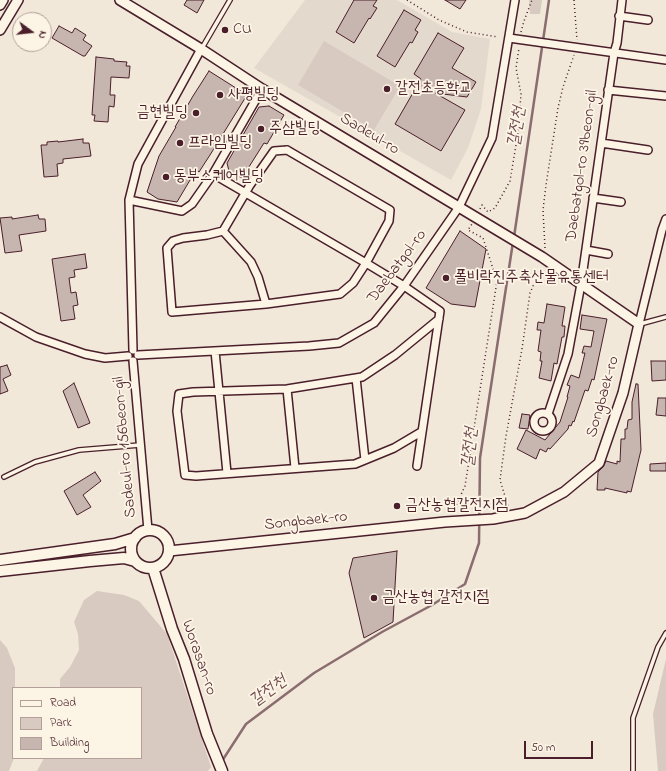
<!DOCTYPE html>
<meta charset="utf-8">
<style>
body{margin:0}
#map{position:relative;width:666px;height:771px;overflow:hidden;background:#f1e8da;font-family:"Indie Flower",sans-serif}
canvas{display:block}
.legend{position:absolute;left:12px;top:687px;width:130px;height:72px;box-sizing:border-box;background:#fcf5e5;border:1px solid #b59f9b;margin:0;padding:5px 7px;list-style:none;font-size:12px;color:#4a1f2b}
.legend li{display:flex;align-items:center;gap:8px;height:20px}
.legend b{width:20px;border:1px solid #b59f9b}
.north{position:absolute;left:12px;top:12px;width:40px;height:40px;box-sizing:border-box;background:#fcf5e5;border:1px solid #b59f9b;border-radius:50%;rotate:105deg;font-size:11px;font-weight:700;line-height:16px;text-align:center;color:#4a1f2b}
.north::after{content:'';display:block;margin:auto;width:14px;height:18px;background:#4a1f2b;clip-path:polygon(50% 0,100% 100%,50% 72%,0 100%)}
.scale{position:absolute;left:524px;top:741px;width:69px;height:18px;box-sizing:border-box;border:2px solid #4a1f2b;border-top:0;padding-left:5px;font-size:12px;line-height:14px;white-space:nowrap;color:#4a1f2b;-webkit-text-stroke:3px #fcf5e5;paint-order:stroke}
</style>
<div id="map">
<canvas width="666" height="771"></canvas>
<ul class="legend">
<li><b style="height:5px;background:#fcf5e5"></b>Road</li>
<li><b style="height:11px;background:#d8cac0"></b>Park</li>
<li><b style="height:11px;background:#c7b6af"></b>Building</li>
</ul>
<div class="north">N</div>
<div class="scale">50 m</div>
</div>
<script>
const ctx = document.querySelector('canvas').getContext('2d');
ctx.lineJoin = 'round';
function fillPath(path, color) {
  ctx.fillStyle = color;
  ctx.fill(path, 'evenodd');
}
function toPath(rows) {
  const path = new Path2D();
  for (const r of rows) {
    if (r.length === 3) {
      path.moveTo(r[0] + r[2], r[1]);
      path.arc(r[0], r[1], r[2], 0, 2 * Math.PI);
      continue;
    }
    path.moveTo(r[0], r[1]);
    for (let i = 2; i < r.length; i += 2) path.lineTo(r[i], r[i + 1]);
  }
  return path;
}
function strokePath(path, color, width, dash) {
  ctx.strokeStyle = color;
  ctx.lineWidth = width;
  ctx.lineCap = dash ? 'butt' : 'round';
  ctx.setLineDash(dash || []);
  ctx.stroke(path);
}
function label(font, color, halo, rows, align = 'center') {
  ctx.font = font + ' "Indie Flower","Poor Story",sans-serif';
  ctx.lineWidth = 3.5;
  ctx.setLineDash([]);
  ctx.textBaseline = 'middle';
  ctx.strokeStyle = halo;
  ctx.fillStyle = color;
  for (const [text, x, y, turn = 0] of rows) {
    ctx.save();
    ctx.translate(x, y);
    ctx.rotate((+turn || 0) * Math.PI / 180);
    ctx.textAlign = isNaN(turn) ? turn : align;
    if (halo) ctx.strokeText(text, 0, 0);
    ctx.fillText(text, 0, 0);
    ctx.restore();
  }
}
fillPath(toPath([
 [305,0,397,0,452,32,490,39,481,109,468,148,451,180,254,68]
]), '#e4d9cd');
fillPath(toPath([
 [529,0,542,0,540,14,530,14],
 [324,41,400,86,374,130,298,85],
 [97,591,124,595,139,601,167,634,211,767,208,771,37,771,44,758,141,758,141,688,60,688,60,679,70,667,79,650,78,634,74,622,84,600],
 [0,640,7,648,15,668,15,688,13,688,14,758,9,771,0,771],
 [666,659,666,771,658,771,653,714]
]), '#d8cac0');
strokePath(toPath([
 [514,237,549,0],
 [222,761,246,724,314,673,382,632,432,605,465,584,479,543,480,458,513,242]
]), '#8b6d6f', 2.5);
const building = toPath([
 [187,0,204,0,197,13,184,5,187,0],
 [354,0,377,0,373,6,377,8,370,19,369,18,354,43,336,32,354,0],
 [445,0,466,0,460,9,445,0],
 [404,10,421,20,415,30,418,32,412,43,410,42,395,67,377,56,404,10],
 [59,26,72,33,75,28,86,35,83,40,92,46,85,56,83,56,52,38,59,26],
 [438,33,464,48,452,68,476,82,467,97,435,93,465,110,441,151,395,124,421,79,414,74,438,33],
 [96,57,114,59,114,61,127,62,126,66,130,66,129,78,111,77,110,95,115,95,114,107,109,106,108,122,94,121,95,115,92,115,96,57],
 [209,71,247,95,210,155,199,172,196,170,177,202,158,199,147,192,159,156,176,127,175,127,193,96,209,71],
 [269,106,284,115,267,144,264,143,242,178,229,171,227,163,259,107,269,106],
 [83,139,83,143,89,143,91,156,63,159,63,163,57,164,58,176,44,177,41,145,47,145,47,142,58,141,58,142,83,139],
 [38,215,39,219,45,219,46,231,19,235,22,251,5,253,0,218,12,217,12,219,38,215],
 [460,231,486,249,475,307,451,304,426,288,460,231],
 [85,254,87,268,74,270,75,277,69,278,71,293,76,292,78,305,73,306,75,319,61,321,52,259,85,254],
 [547,304,565,307,562,326,565,326,564,337,562,337,557,364,554,363,551,381,539,378,542,361,540,361,541,352,538,351,541,330,537,330,538,322,544,323,547,304],
 [582,315,607,319,594,380,592,379,588,391,585,390,574,422,573,421,571,426,569,425,568,429,550,449,548,448,546,452,540,449,536,459,517,449,526,430,545,440,560,422,568,397,567,397,570,386,567,385,571,375,579,378,585,353,582,353,584,346,591,347,594,331,580,329,582,315],
 [651,361,666,361,666,380,652,381,651,361],
 [7,365,11,375,3,379,8,391,0,394,0,367,7,365],
 [74,383,90,423,78,428,63,391,74,383],
 [636,384,638,384,641,450,631,492,627,491,627,493,605,488,605,490,597,490,598,472,603,467,606,461,617,464,617,461,620,462,621,439,625,439,625,429,627,429,628,420,632,419,632,402,636,384],
 [658,398,666,398,666,416,656,415,658,398],
 [522,414,530,415,528,429,519,428,522,414],
 [666,463,666,471,650,471,650,464,666,463],
 [95,472,101,481,83,495,91,507,77,515,64,491,95,472],
 [397,551,393,622,364,638,349,573,353,558,397,551]
]);
fillPath(building, '#c7b6af');
strokePath(building, '#4a1f2b', 1);
const service = toPath([
 [202,48,230,0],
 [640,324,666,317],
 [4,477,35,462,79,450,140,445],
 [633,771,633,718,658,647,666,633]
]);
const minor = toPath([
 [619,16,648,20],
 [509,38,666,60],
 [608,90,666,96],
 [601,143,648,150],
 [287,150,390,210,389,221,366,263,353,283,340,294,266,304,172,312,167,248,173,241,183,238,207,235,223,231,250,185,274,151,287,150],
 [213,174,366,263,404,286,440,311,417,466],
 [593,198,621,202],
 [129,200,182,211,192,204,213,174,262,89],
 [223,231,251,262,258,277,266,304],
 [586,250,608,254],
 [0,317,36,337,85,354,105,358,128,356],
 [639,324,662,230,666,219],
 [133,350,129,200,138,164,201,49],
 [215,351,227,473],
 [138,355,309,346,339,343,374,323,404,286,459,207,492,138,515,0],
 [133,361,148,530],
 [356,378,365,460],
 [287,389,295,468],
 [543,422,9],
 [548,414,568,354,581,284,614,53,617,43,622,0],
 [421,432,394,448,355,464,196,476,185,475,177,411,179,394,193,392,287,389,362,377,395,355,439,319]
]);
const tertiary = toPath([
 [120,0,201,49,262,89,542,257,639,324,623,393,599,463,564,492,525,513,493,519,445,522,169,551],
 [0,5,3,0],
 [0,30,18,0]
]);
const secondary = toPath([
 [150,549,19],
 [0,560,115,544,135,538],
 [153,568,172,629,184,659,207,734,222,771],
 [0,571,90,561,124,558,135,561]
]);
strokePath(service, '#4a1f2b', 6);
strokePath(minor, '#4a1f2b', 10);
strokePath(tertiary, '#4a1f2b', 12);
strokePath(secondary, '#4a1f2b', 13);
strokePath(toPath([
 [407,0,439,20,467,32,498,37],
 [574,0,577,40],
 [521,32,524,21,532,0],
 [480,209,482,205,488,212,495,208,510,181,518,133,521,94,516,68,519,48],
 [545,248,543,210,546,185,558,108,563,87,574,55],
 [508,506,500,480,506,436,522,349,530,293,541,268],
 [453,512,465,486,497,281,483,238,468,230,472,224]
]), '#4a1f2b', 1.5, [1, 3]);
strokePath(service, '#fcf5e5', 3.5);
strokePath(minor, '#fcf5e5', 7);
strokePath(tertiary, '#fcf5e5', 9);
strokePath(secondary, '#fcf5e5', 10);
for (const [x, y, r, color] of [
 [225,30,4,"#4a1f2b"],
 [387,89,4,"#4a1f2b"],
 [220,95,4,"#4a1f2b"],
 [196,113,4,"#4a1f2b"],
 [261,129,4,"#4a1f2b"],
 [180,143,4,"#4a1f2b"],
 [166,177,4,"#4a1f2b"],
 [446,278,4,"#4a1f2b"],
 [397,506,4,"#4a1f2b"],
 [374,598,4,"#4a1f2b"]
]) {
  const dot = new Path2D();
  dot.arc(x, y, r, 0, 2 * Math.PI);
  ctx.fillStyle = color;
  ctx.fill(dot);
  strokePath(dot, '#fcf5e5', 1.5);
}
label('16px', '#4a1f2b', '#fcf5e5', [
 ["CU",233,30],
 ["갈전초등학교",395,89],
 ["사평빌딩",228,95],
 ["금현빌딩",188,113,"right"],
 ["주삼빌딩",269,129],
 ["프라임빌딩",188,143],
 ["동부스퀘어빌딩",174,177],
 ["폴비락진주축산물유통센터",454,278],
 ["금산농협갈전지점",405,506],
 ["금산농협 갈전지점",382,598]
], 'left');
label('16px', '#4a1f2b', '#fcf5e5', [
 ["Sadeul-ro",369,135,31],
 ["Daebatgol-ro 39beon-gil",583,166,-82],
 ["Daebatgol-ro",398,267,-53],
 ["Songbaek-ro",604,397,-74],
 ["Sadeul-ro 156beon-gil",126,447,-95],
 ["Songbaek-ro",306,522,-6],
 ["Worasan-ro",198,658,71]
]);
label('italic 17px', '#704c53', '#fcf5e5', [
 ["갈전천",518,127,-81],
 ["갈전천",471,448,-84],
 ["갈전천",269,692,-36]
]);
</script>
